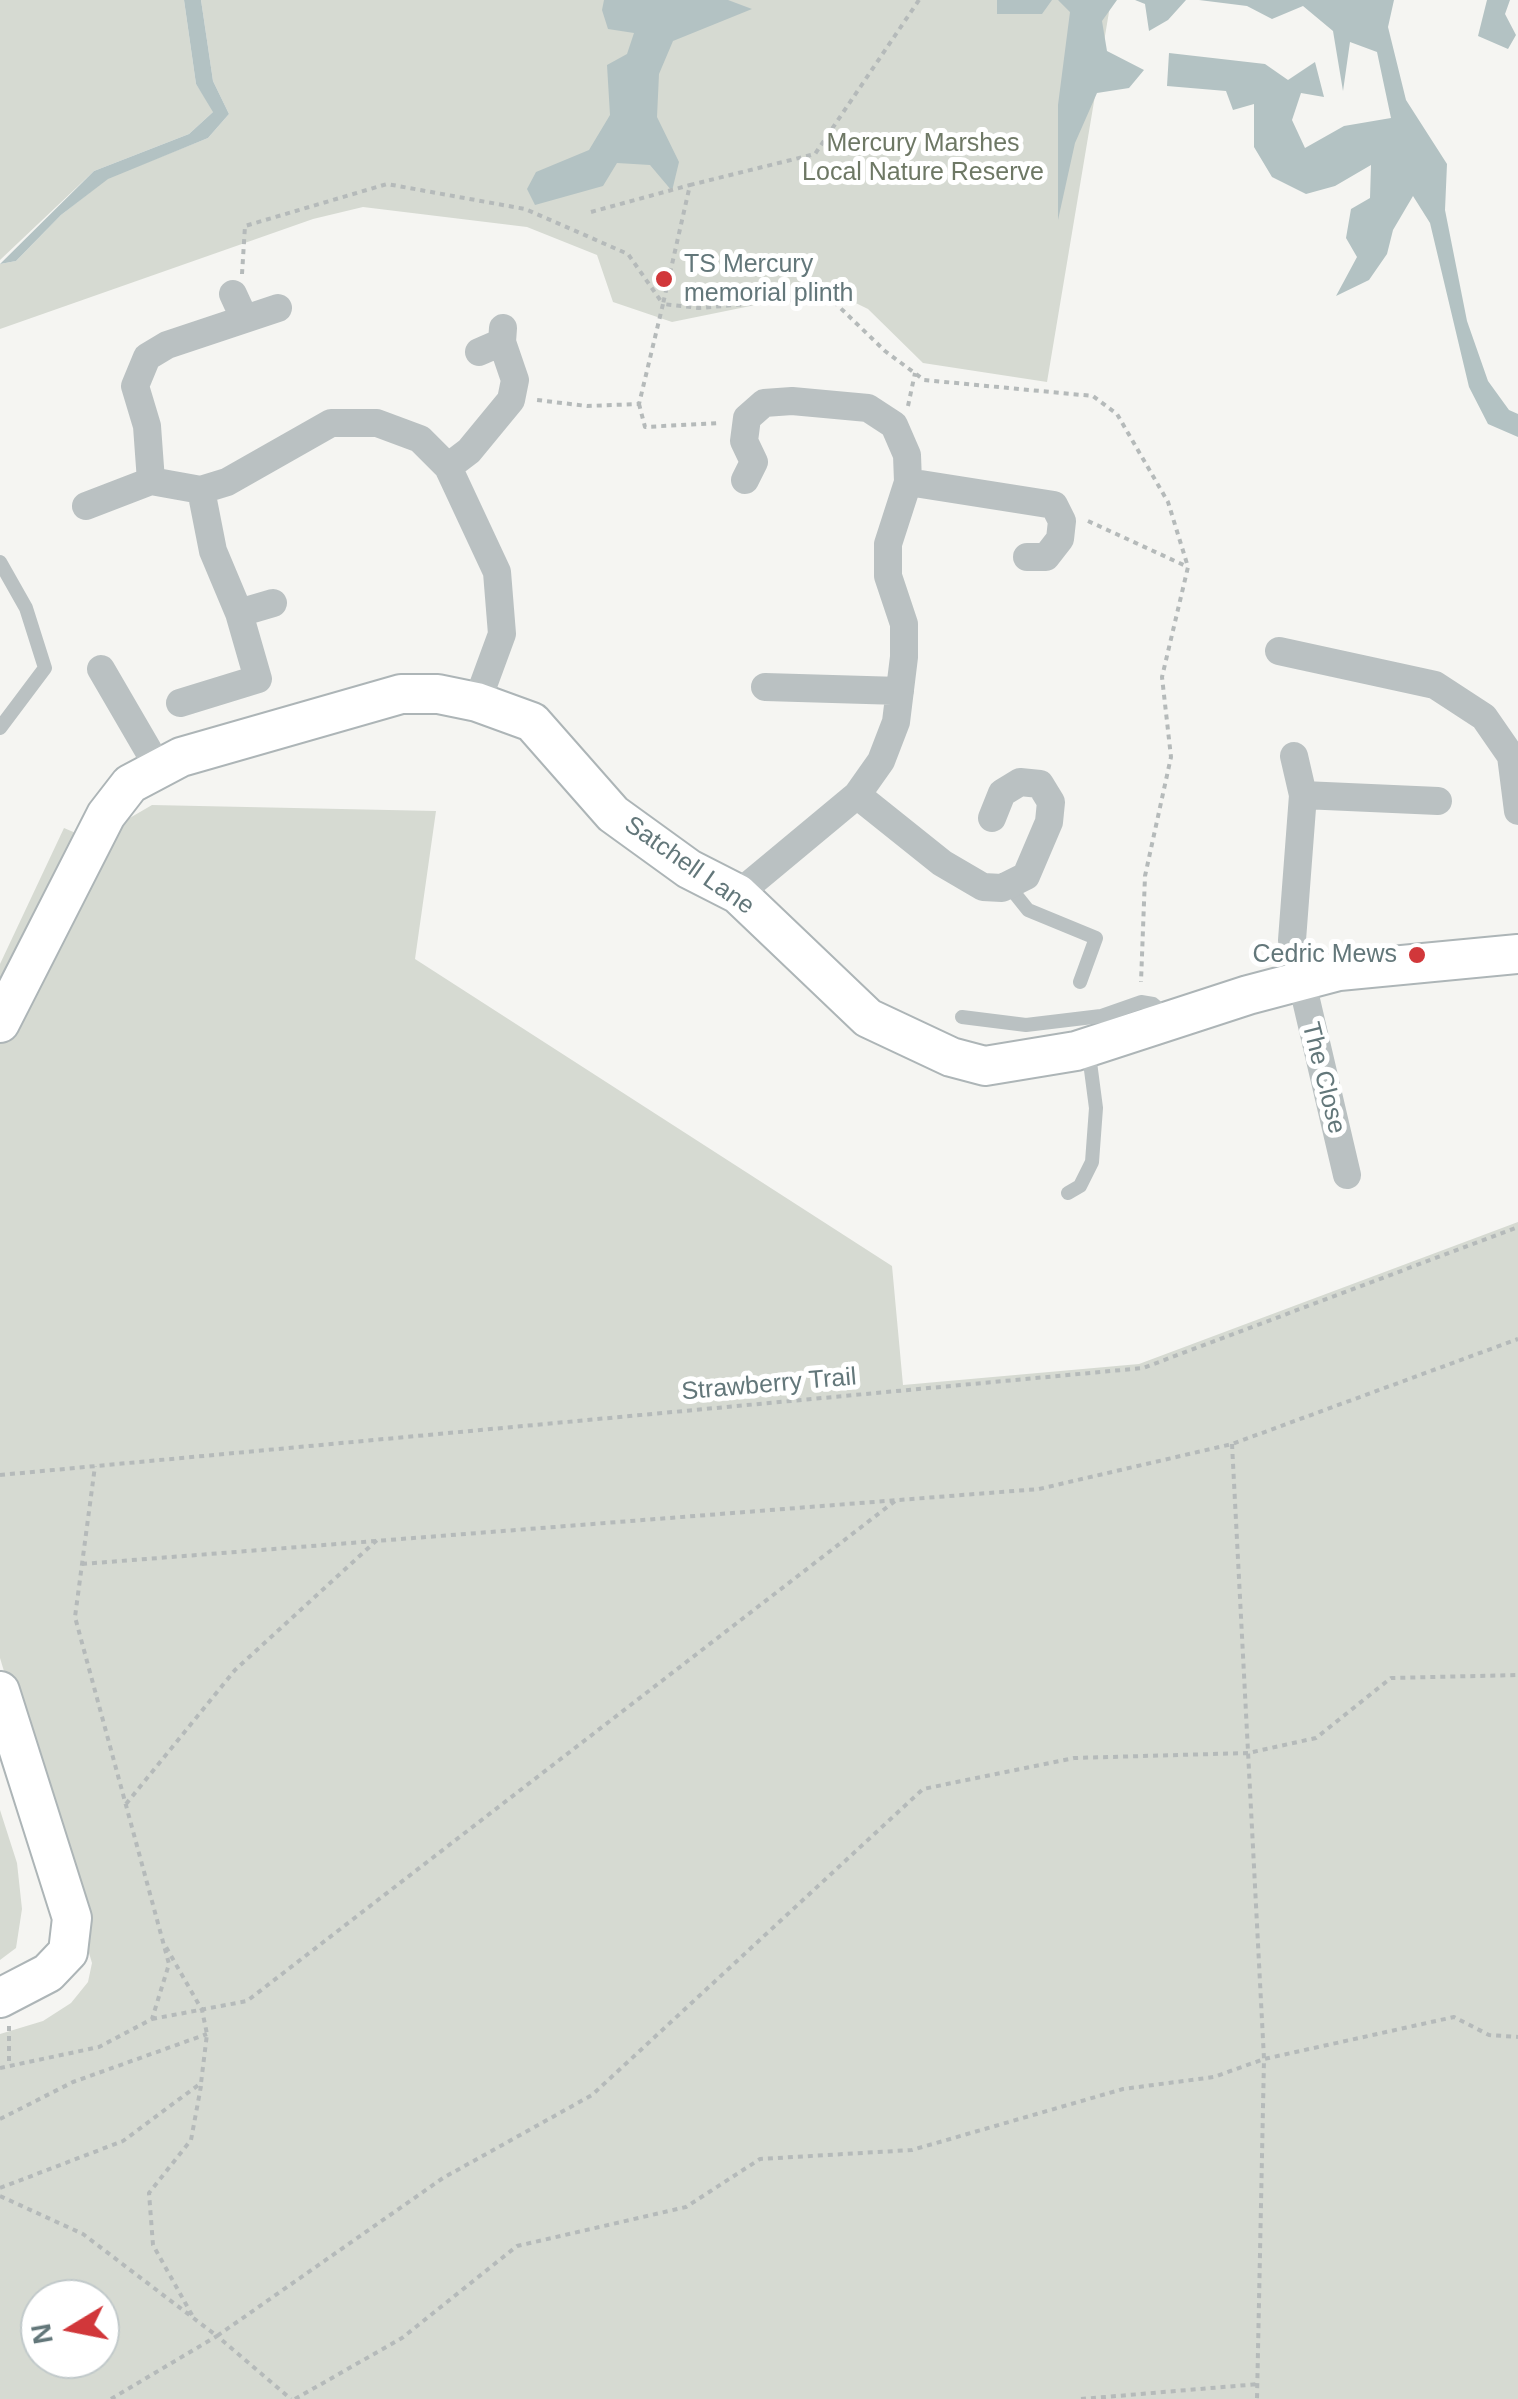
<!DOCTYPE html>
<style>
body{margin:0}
#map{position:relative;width:1518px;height:2399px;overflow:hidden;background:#f5f5f2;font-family:Helvetica,sans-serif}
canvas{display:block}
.north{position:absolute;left:20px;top:2279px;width:100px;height:100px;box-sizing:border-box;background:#fff;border:2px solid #c1c9ca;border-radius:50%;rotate:260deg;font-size:28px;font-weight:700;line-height:40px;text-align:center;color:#63777a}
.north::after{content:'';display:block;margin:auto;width:35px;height:45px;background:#d1373a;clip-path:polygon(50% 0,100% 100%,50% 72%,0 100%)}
</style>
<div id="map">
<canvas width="1518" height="2399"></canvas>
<div class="north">N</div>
</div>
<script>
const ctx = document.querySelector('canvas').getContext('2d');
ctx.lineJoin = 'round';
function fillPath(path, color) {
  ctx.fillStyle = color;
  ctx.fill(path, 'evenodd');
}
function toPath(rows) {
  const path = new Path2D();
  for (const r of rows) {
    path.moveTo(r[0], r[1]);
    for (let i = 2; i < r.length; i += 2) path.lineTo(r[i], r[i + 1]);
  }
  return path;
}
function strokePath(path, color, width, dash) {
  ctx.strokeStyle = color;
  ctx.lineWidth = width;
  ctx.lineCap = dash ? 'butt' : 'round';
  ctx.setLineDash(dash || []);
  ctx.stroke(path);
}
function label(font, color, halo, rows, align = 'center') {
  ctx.font = font + ' Helvetica,sans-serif';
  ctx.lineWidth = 10;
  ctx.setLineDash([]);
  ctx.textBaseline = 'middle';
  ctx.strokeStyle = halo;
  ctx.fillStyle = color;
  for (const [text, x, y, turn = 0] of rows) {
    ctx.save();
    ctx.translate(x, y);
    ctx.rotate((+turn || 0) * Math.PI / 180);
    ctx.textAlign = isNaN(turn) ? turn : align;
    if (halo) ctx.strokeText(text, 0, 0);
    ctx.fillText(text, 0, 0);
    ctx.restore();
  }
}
fillPath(toPath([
 [0,0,184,0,196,84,214,111,189,134,94,171,0,260],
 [201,0,1111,0,1047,382,923,363,868,309,829,290,672,322,613,302,597,255,527,227,363,207,313,219,0,329,0,264,16,261,61,215,108,178,208,138,229,114,213,81],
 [152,805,436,811,415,959,892,1266,903,1385,1139,1364,1518,1222,1518,2399,0,2399,0,2034,43,2021,71,2003,88,1982,92,1963,0,1658,0,964,64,828,92,840],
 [40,2299,100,2299,100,2359,40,2359],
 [0,1810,17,1863,22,1909,16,1948,0,1960]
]), '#d6dad2');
fillPath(toPath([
 [184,0,201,0,213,81,229,114,208,138,108,179,61,215,16,261,0,264,94,171,189,134,213,112,196,84],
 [604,0,728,0,752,9,673,41,659,74,657,117,679,162,672,191,650,165,617,163,603,186,535,205,527,189,536,172,589,150,610,115,607,65,627,54,634,33,608,29,602,10],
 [997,0,1052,0,1042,14,997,14],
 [1058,0,1117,0,1102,21,1107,51,1144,70,1129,88,1097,93,1075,143,1058,220,1058,105,1070,12],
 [1135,0,1186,0,1168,20,1149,31,1145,4],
 [1199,0,1394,0,1388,27,1406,100,1447,164,1445,210,1467,321,1488,381,1509,410,1518,414,1518,437,1488,424,1469,387,1430,223,1413,196,1393,230,1387,254,1369,280,1336,296,1357,257,1346,238,1351,209,1370,198,1371,165,1335,186,1306,194,1272,177,1254,147,1254,104,1233,110,1226,91,1167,86,1169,53,1265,64,1288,80,1315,62,1324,97,1301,93,1292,120,1305,148,1344,126,1391,118,1377,52,1350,42,1343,91,1333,31,1303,6,1272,19,1247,6],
 [1487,0,1510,0,1505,14,1516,35,1508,49,1478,36]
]), '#b3c2c3');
const secondary = toPath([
 [0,1023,106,815,130,784,181,757,401,694,438,694,477,702,532,722,613,814,689,869,738,894,868,1018,951,1057,985,1066,1076,1051,1248,995,1339,971,1518,954],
 [0,1691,72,1918,68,1952,48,1973,0,1998]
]);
strokePath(secondary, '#adb5b7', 42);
strokePath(toPath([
 [919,0,815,154,690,185,663,304,699,308,829,297,885,351,924,380,1093,396,1117,414,1168,502,1188,567,1162,677,1171,757,1145,876,1141,982],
 [591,212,690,185],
 [242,274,245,226,387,184,525,209,628,254,663,304,639,404,587,406,537,400],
 [639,404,645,427,719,423],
 [908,406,915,373],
 [1088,521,1188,567],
 [1232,1444,1264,2059,1257,2399],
 [0,1475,1143,1368,1518,1227],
 [82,1564,1039,1489,1232,1444,1518,1339],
 [126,1804,235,1670,377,1540],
 [152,2019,247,2001,895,1501],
 [9,2026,9,2066],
 [0,2068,99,2047,152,2019,169,1964,75,1617,95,1466],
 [0,2119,73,2082,207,2034],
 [0,2188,123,2141,201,2083,207,2034,202,2010,166,1947],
 [0,2196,83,2234,217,2336,443,2178,592,2095,923,1789,1074,1758,1248,1753,1316,1738,1391,1678,1518,1675],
 [192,2315,153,2245,149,2193,191,2140,201,2086],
 [111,2399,217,2336,291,2399],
 [295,2399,402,2338,517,2246,686,2207,760,2159,912,2150,1123,2089,1214,2077,1264,2059,1454,2017,1489,2035,1518,2037],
 [1081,2399,1259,2384]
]), '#b5baba', 4, [5, 5]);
strokePath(toPath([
 [0,562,26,608,45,668,0,728],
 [1008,885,1028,910,1096,938,1080,982],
 [962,1017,1026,1025,1101,1016,1141,1002,1153,1004,1167,1016],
 [1068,1193,1080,1186,1092,1162,1096,1108,1088,1047]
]), '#bac1c2', 14);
strokePath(toPath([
 [233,294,244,318],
 [479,352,502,342],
 [448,467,469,451,511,400,515,380,502,342,503,328],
 [745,480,754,462,744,441,747,418,764,403,792,401,868,408,894,425,907,455,908,482],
 [151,481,147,426,135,386,147,357,167,345,278,308],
 [86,506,151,481,201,490,227,482,331,423,377,423,420,439,448,467,497,572,502,634,477,702],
 [239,613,273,603],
 [1279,651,1435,685,1484,717,1511,756,1518,811],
 [101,669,158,767],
 [765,687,900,691],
 [180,703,258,679,239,613,213,551,201,490],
 [1294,756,1303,795,1292,940,1347,1175],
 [857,795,942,863,983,887,1002,888,1026,876,1049,822,1051,802,1040,784,1020,782,1002,793,992,818],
 [1303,795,1438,801],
 [738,894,857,795,881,761,896,722,904,657,904,624,888,576,888,544,908,482,1054,505,1062,521,1060,539,1046,557,1027,557]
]), '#bac1c2', 28);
strokePath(secondary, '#fff', 38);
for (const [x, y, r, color] of [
 [664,279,10,"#d1373a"],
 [1417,955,10,"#d1373a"]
]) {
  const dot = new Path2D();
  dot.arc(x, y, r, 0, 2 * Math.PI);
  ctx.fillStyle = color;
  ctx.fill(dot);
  strokePath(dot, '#fff', 4);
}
label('25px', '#6e7865', '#fff', [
 ["Mercury Marshes",923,144],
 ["Local Nature Reserve",923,173]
]);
label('25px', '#63777a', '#fff', [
 ["TS Mercury",684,265],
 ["memorial plinth",684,294],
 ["Cedric Mews",1397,955,"right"]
], 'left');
label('25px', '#63777a', '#fff', [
 ["Satchell Lane",689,866,35],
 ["The Close",1323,1078,76],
 ["Strawberry Trail",769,1385,-5]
]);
</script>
